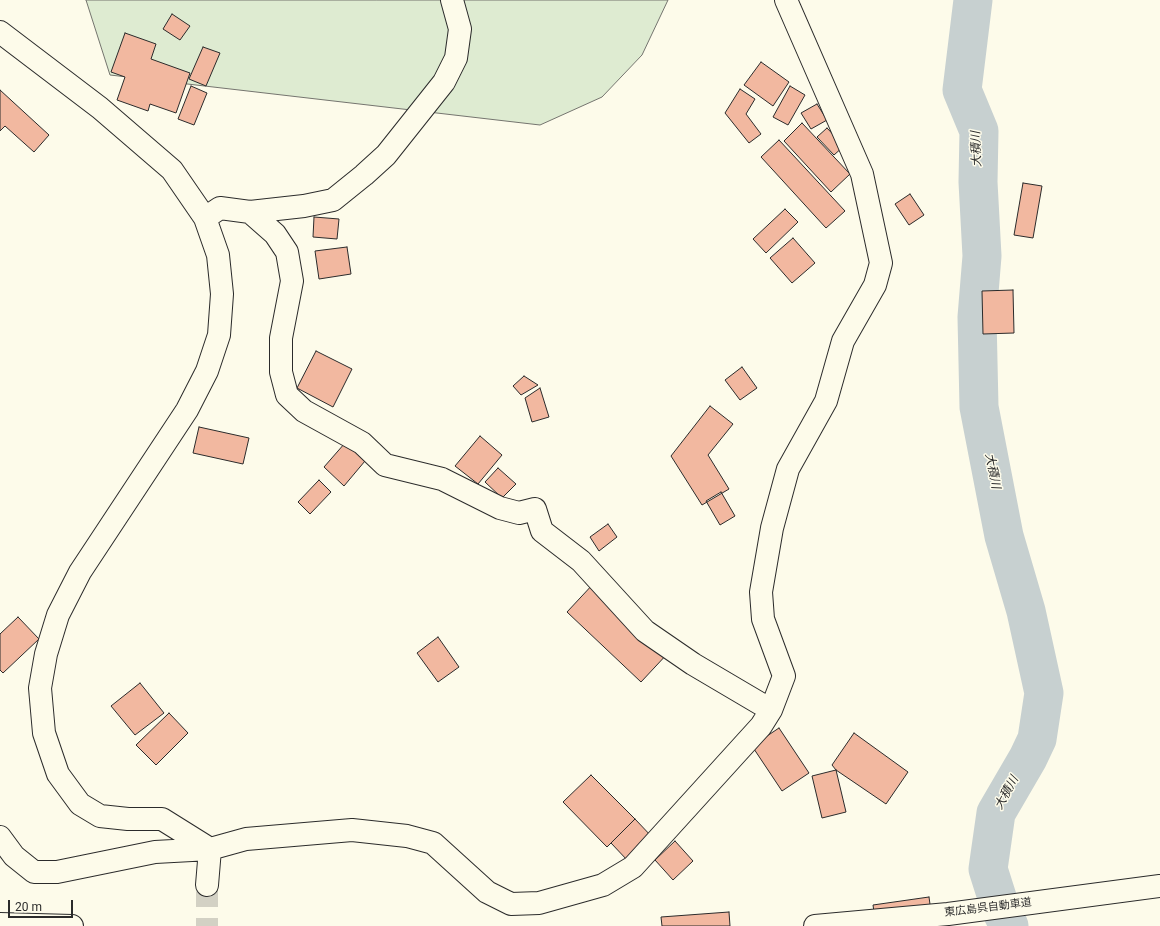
<!DOCTYPE html>
<meta charset="utf-8">
<style>
body{margin:0}
#map{position:relative;width:1160px;height:926px;overflow:hidden;background:#fdfbea;font-family:Roboto,sans-serif}
canvas{display:block}
.scale{position:absolute;left:8px;top:900px;width:65px;height:18px;box-sizing:border-box;border:2px solid #2b2b2b;border-top:0;padding-left:5px;font-size:12px;line-height:14px;white-space:nowrap;color:#2b2b2b;-webkit-text-stroke:3px #fdfbea;paint-order:stroke}
</style>
<div id="map">
<canvas width="1160" height="926"></canvas>
<div class="scale">20 m</div>
</div>
<script>
const ctx = document.querySelector('canvas').getContext('2d');
ctx.lineJoin = 'round';
function fillPath(path, color) {
  ctx.fillStyle = color;
  ctx.fill(path, 'evenodd');
}
function toPath(rows) {
  const path = new Path2D();
  for (const r of rows) {
    path.moveTo(r[0], r[1]);
    for (let i = 2; i < r.length; i += 2) path.lineTo(r[i], r[i + 1]);
  }
  return path;
}
function strokePath(path, color, width, dash) {
  ctx.strokeStyle = color;
  ctx.lineWidth = width;
  ctx.lineCap = dash ? 'butt' : 'round';
  ctx.setLineDash(dash || []);
  ctx.stroke(path);
}
function label(font, color, halo, rows, align = 'center') {
  ctx.font = font + ' Roboto,"Noto Sans JP",sans-serif';
  ctx.lineWidth = 3;
  ctx.setLineDash([]);
  ctx.textBaseline = 'middle';
  ctx.strokeStyle = halo;
  ctx.fillStyle = color;
  for (const [text, x, y, turn = 0] of rows) {
    ctx.save();
    ctx.translate(x, y);
    ctx.rotate((+turn || 0) * Math.PI / 180);
    ctx.textAlign = isNaN(turn) ? turn : align;
    if (halo) ctx.strokeText(text, 0, 0);
    ctx.fillText(text, 0, 0);
    ctx.restore();
  }
}
const green = toPath([
 [86,0,668,0,642,55,602,97,540,125,110,75,86,0]
]);
fillPath(green, '#deebd1');
strokePath(green, '#74746e', 1);
strokePath(toPath([
 [973,0,962,90,979,131,978,182,982,256,977,317,979,407,1004,536,1026,611,1044,693,1037,739,1028,758,996,813,988,869,1001,910,1009,926]
]), '#c7d0d0', 39);
const building = toPath([
 [172,14,190,26,180,40,163,29,172,14],
 [125,33,156,44,151,59,190,73,176,113,150,104,148,111,117,100,125,77,111,72,125,33],
 [203,47,220,53,206,86,189,79,203,47],
 [761,62,789,82,773,106,744,85,761,62],
 [191,86,207,93,194,125,178,119,191,86],
 [790,86,805,95,788,125,773,117,790,86],
 [740,89,755,99,746,114,761,134,749,143,725,113,740,89],
 [0,90,49,135,34,152,5,126,0,131,0,90],
 [817,104,827,120,811,129,801,113,817,104],
 [802,123,850,174,831,192,784,141,802,123],
 [827,128,844,146,834,155,817,137,827,128],
 [779,140,845,211,826,228,761,157,779,140],
 [1023,183,1042,186,1033,238,1014,235,1023,183],
 [910,194,924,215,909,225,895,204,910,194],
 [785,209,798,222,766,253,753,239,785,209],
 [314,217,339,219,337,239,313,237,314,217],
 [793,238,815,263,792,283,770,258,793,238],
 [347,247,351,274,319,279,315,251,347,247],
 [1013,290,1014,333,983,334,982,291,1013,290],
 [316,351,352,369,333,407,297,388,316,351],
 [742,367,757,388,740,400,725,380,742,367],
 [524,376,538,385,521,395,513,386,524,376],
 [540,388,549,417,532,422,525,398,540,388],
 [710,406,733,424,708,455,729,489,702,505,671,456,710,406],
 [199,427,249,438,243,464,193,453,199,427],
 [480,436,502,455,478,484,455,466,480,436],
 [345,443,365,461,344,486,324,467,345,443],
 [498,468,516,484,502,498,485,482,498,468],
 [319,480,331,492,310,514,298,502,319,480],
 [721,492,735,516,720,525,706,501,721,492],
 [608,524,617,537,599,551,590,537,608,524],
 [595,582,669,652,641,682,567,612,595,582],
 [18,617,39,639,3,673,0,670,0,634,18,617],
 [438,637,459,667,438,682,417,653,438,637],
 [140,683,164,713,135,735,111,706,140,683],
 [169,713,188,733,156,765,136,745,169,713],
 [779,728,809,773,782,791,752,746,779,728],
 [854,733,908,772,886,804,836,770,832,765,854,733],
 [836,770,846,812,822,818,812,776,836,770],
 [591,775,635,819,607,847,563,802,591,775],
 [635,819,653,838,628,861,611,843,635,819],
 [675,841,693,861,673,880,655,860,675,841],
 [929,897,933,926,876,926,873,905,929,897],
 [729,912,730,926,662,926,661,917,729,912]
]);
fillPath(building, '#f2b8a0');
strokePath(building, '#2b2b2b', 1);
strokePath(toPath([
 [207,885,207,926]
]), '#d3d1c4', 22, [22, 11]);
const minor = toPath([
 [0,32,100,108,172,170,205,218,218,255,222,294,219,335,207,371,187,410,80,572,58,615,46,654,40,688,44,733,58,774,80,804,100,816,128,819,162,819,210,849,207,885],
 [250,212,275,234,287,252,292,281,281,338,281,372,287,395,304,411,362,443,385,465,442,479,500,508,519,513,535,509,542,531,581,561,645,631,693,664,771,710],
 [205,218,220,208,250,212,304,206,333,200,364,175,386,155,444,82,456,58,460,29,452,0],
 [0,837,14,856,34,872,57,872,155,852,210,849,246,839,352,830,407,836,433,843,487,892,511,904,539,903,603,885,633,867,761,726,771,710,784,676,763,619,761,592,772,528,788,469,826,401,843,341,875,285,881,263,862,174,786,0]
]);
const highway = toPath([
 [0,924,72,926],
 [815,926,948,914,1160,886]
]);
strokePath(minor, '#2b2b2b', 24);
strokePath(highway, '#2b2b2b', 24);
strokePath(minor, '#fdfbea', 22);
strokePath(highway, '#fdfbea', 22);
label('11px', '#2b2b2b', '#fdfbea', [
 ["東広島呉自動車道",988,908,-7]
]);
label('italic 12px', '#2b2b2b', '#fdfbea', [
 ["大積川",977,149,-92],
 ["大積川",992,471,79],
 ["大積川",1007,793,-61]
]);
</script>
